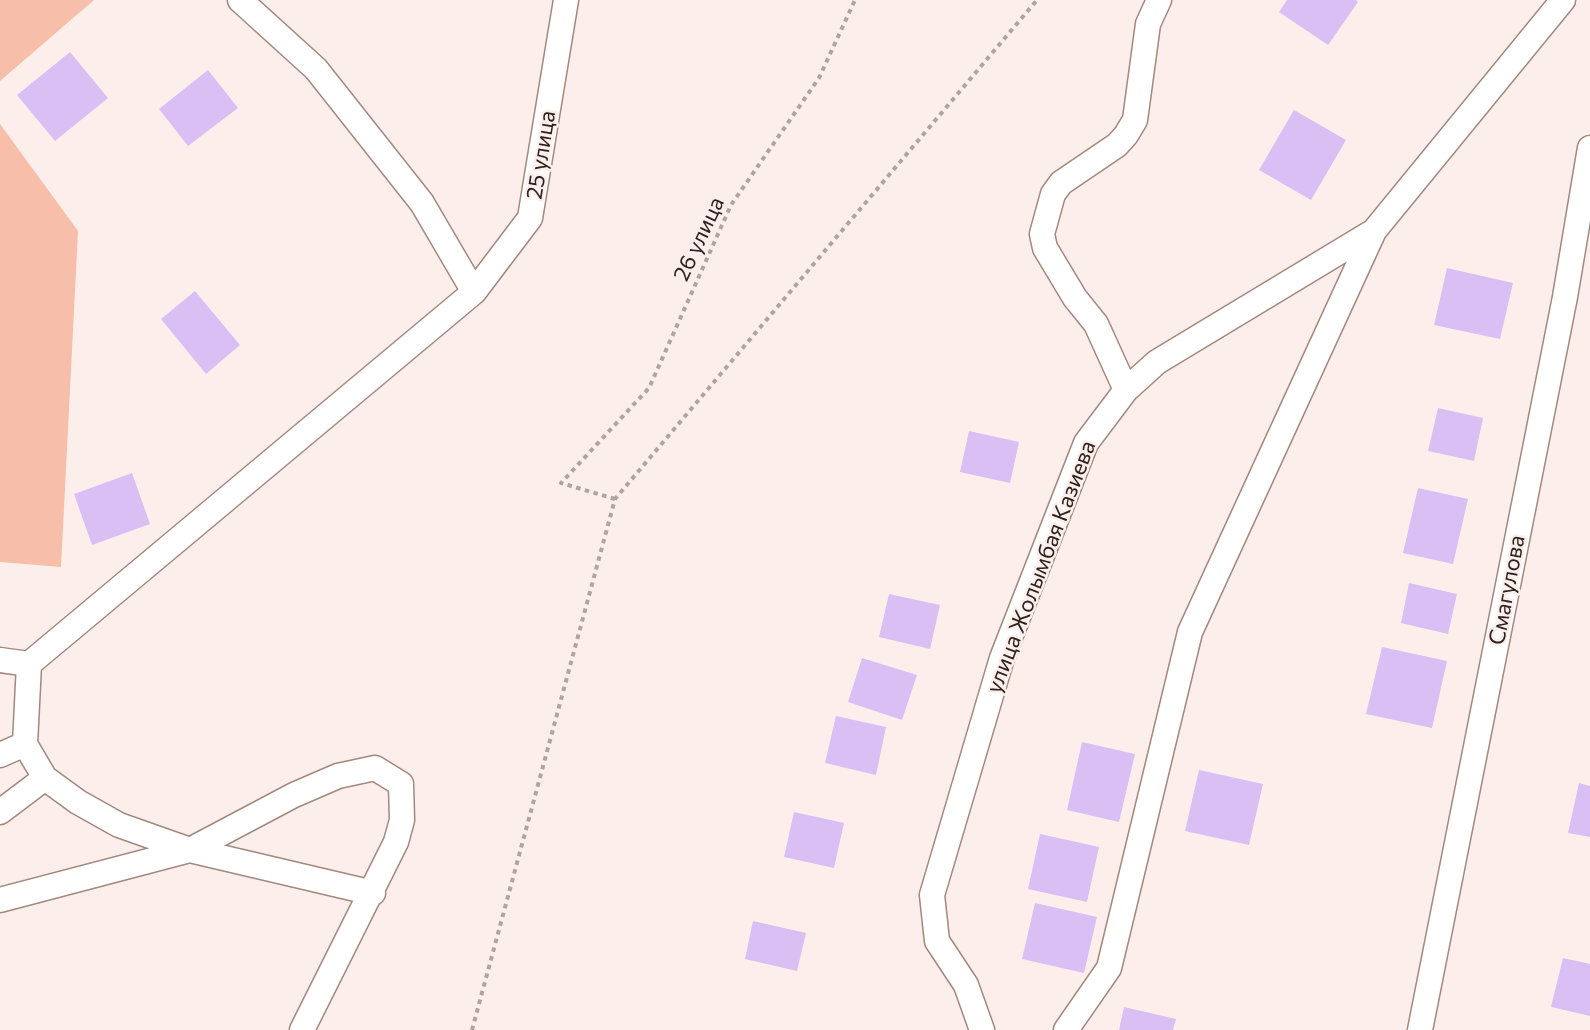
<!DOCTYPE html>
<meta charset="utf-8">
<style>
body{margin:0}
canvas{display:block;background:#fcefeb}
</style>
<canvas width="1590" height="1030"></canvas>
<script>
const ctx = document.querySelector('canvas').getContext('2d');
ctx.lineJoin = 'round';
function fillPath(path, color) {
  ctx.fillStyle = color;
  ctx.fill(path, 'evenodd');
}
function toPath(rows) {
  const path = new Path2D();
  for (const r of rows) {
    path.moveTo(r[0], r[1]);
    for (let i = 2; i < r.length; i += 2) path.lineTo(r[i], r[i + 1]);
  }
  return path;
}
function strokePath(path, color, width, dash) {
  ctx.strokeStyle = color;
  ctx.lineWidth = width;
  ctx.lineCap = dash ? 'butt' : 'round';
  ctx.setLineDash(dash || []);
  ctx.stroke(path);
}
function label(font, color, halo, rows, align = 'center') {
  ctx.font = font + ' Commissioner,sans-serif';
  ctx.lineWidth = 5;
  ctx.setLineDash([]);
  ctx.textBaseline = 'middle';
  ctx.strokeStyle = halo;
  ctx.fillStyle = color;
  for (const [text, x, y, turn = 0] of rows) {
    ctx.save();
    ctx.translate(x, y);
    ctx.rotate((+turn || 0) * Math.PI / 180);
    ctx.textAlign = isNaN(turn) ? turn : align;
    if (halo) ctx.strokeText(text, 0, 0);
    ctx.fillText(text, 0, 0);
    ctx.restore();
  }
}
fillPath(toPath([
 [0,0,94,0,0,81],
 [0,124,78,231,61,567,0,562]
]), '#f7beaa');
fillPath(toPath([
 [1287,0,1356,0,1358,2,1328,45,1279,12],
 [70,52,108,98,55,141,17,95],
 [208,70,238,108,188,146,159,109],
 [1294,110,1346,140,1311,200,1259,170],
 [1447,268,1513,283,1500,339,1434,325],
 [195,291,240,345,206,374,161,319],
 [1438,408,1483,418,1474,461,1428,451],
 [969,431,1019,442,1010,483,960,472],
 [132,473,150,524,92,545,74,494],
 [1418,488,1468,499,1453,564,1403,553],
 [1409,583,1457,594,1448,634,1401,623],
 [889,594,940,605,930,649,879,637],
 [1382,647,1447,661,1432,728,1366,714],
 [862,658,917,675,902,720,848,702],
 [836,716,886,727,876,775,825,763],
 [1082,742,1135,754,1119,822,1067,810],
 [1199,770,1263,784,1249,845,1185,831],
 [1579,783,1590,786,1590,837,1568,833],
 [794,812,844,823,834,868,784,857],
 [1040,834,1099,847,1087,902,1028,889],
 [1035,903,1097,917,1084,973,1022,959],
 [753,921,806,933,797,971,745,959],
 [1563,958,1590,964,1590,1016,1551,1007],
 [1124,1007,1176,1019,1173,1030,1119,1030]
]), '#d9bff3');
const street = toPath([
 [240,0,316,69,422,203,474,292],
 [1126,390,1096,324,1075,298,1045,248,1042,234,1053,194,1061,183,1117,145,1126,135,1135,120,1148,24,1159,0],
 [0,660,29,664,474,292,530,218,566,0],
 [29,664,25,744,45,778,78,802,119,825,190,850,373,893],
 [0,755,25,744],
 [0,812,45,778],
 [0,900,190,850,294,795,338,776,375,768,401,784,402,820,396,842,302,1030],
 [982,1030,966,985,937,941,932,895,1002,658,1086,443,1126,390,1157,362,1374,231],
 [1066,1030,1109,968,1190,632,1374,231,1563,0],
 [1420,1030,1565,297,1590,148]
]);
strokePath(street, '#a4887e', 27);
strokePath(toPath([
 [615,499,561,483,649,388,731,205,819,78,855,0],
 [472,1030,615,499,1037,0]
]), '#b1a4a0', 4, [4.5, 4.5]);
strokePath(street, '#fff', 24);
label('22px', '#2d221e', '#fcefeb', [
 ["25 улица",541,155,-81],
 ["26 улица",699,239,-65],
 ["улица Жолымбая Казиева",1041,567,-69],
 ["Смагулова",1507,590,-79]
]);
</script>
